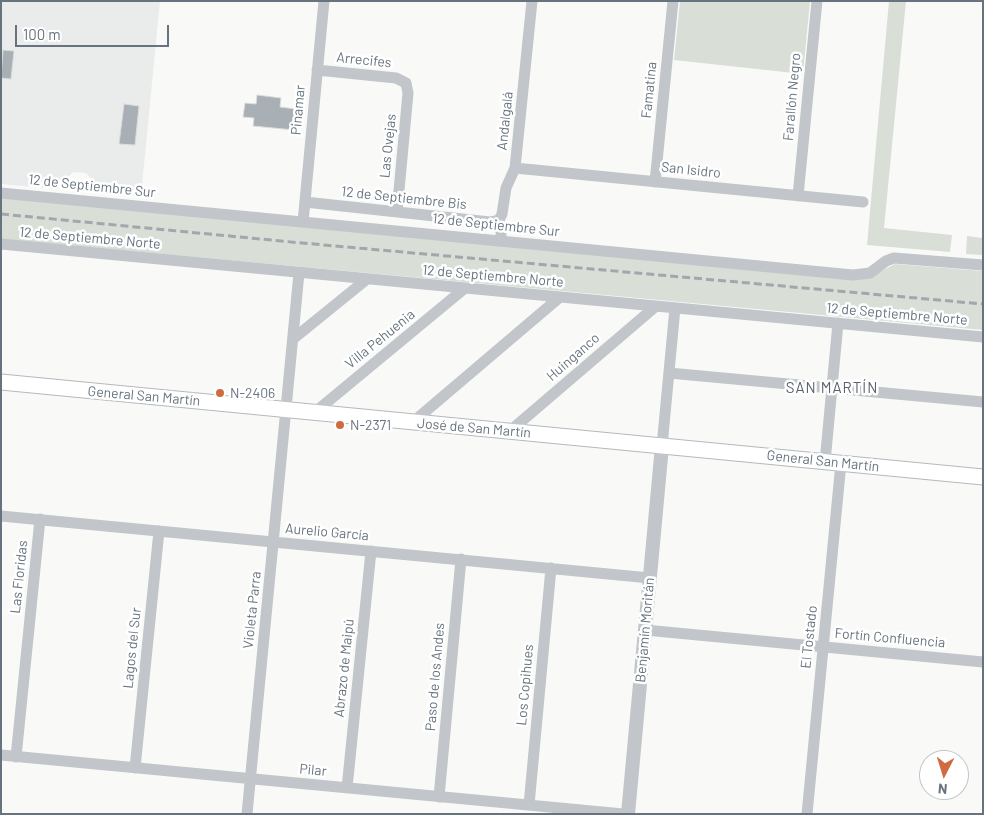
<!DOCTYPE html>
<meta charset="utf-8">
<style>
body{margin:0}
#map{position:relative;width:984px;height:815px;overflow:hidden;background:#f9faf8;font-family:Barlow,sans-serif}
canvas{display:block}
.frame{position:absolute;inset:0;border:2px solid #67747f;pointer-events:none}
.north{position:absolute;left:919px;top:750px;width:50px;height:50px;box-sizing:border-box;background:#fff;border:1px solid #c2c7cc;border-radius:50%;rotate:185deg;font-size:14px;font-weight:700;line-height:20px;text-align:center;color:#67747f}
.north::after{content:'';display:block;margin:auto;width:18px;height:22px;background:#d06b41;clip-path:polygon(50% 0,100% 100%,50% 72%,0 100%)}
.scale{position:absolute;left:15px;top:25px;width:154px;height:22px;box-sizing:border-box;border:2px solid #67747f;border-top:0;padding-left:6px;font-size:15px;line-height:18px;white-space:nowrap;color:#67747f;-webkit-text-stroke:4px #fff;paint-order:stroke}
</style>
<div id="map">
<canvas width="984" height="815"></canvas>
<div class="frame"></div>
<div class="north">N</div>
<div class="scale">100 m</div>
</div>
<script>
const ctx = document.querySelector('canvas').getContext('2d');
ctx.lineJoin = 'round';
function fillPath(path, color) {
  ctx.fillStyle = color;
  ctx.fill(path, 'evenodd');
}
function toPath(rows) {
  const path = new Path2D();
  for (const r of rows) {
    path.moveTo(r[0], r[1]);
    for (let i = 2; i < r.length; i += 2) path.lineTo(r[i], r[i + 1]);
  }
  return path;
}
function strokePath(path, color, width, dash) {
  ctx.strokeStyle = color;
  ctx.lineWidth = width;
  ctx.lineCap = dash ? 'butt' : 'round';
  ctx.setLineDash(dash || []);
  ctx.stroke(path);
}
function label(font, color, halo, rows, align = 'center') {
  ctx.font = font + ' Barlow,sans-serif';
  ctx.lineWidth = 5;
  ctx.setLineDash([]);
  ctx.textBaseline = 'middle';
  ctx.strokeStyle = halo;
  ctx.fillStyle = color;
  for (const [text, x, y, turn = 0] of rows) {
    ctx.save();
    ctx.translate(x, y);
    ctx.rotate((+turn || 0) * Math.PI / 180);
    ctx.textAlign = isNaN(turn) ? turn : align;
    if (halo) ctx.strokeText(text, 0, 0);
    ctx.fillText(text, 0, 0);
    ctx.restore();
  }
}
fillPath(toPath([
 [1,1,160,1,141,196,104,193,86,173,73,172,55,189,1,184]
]), '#eaebeb');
fillPath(toPath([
 [680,1,810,1,803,74,674,60],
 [889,1,906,1,884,228,952,235,950,252,867,245],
 [1,197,874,275,895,264,983,271,983,330,1,239],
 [967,236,983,238,983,255,966,254]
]), '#d9ded7');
const building = toPath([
 [3,50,14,51,11,79,1,78,3,50],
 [257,95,281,98,280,107,296,109,294,130,253,126,254,118,243,117,245,103,256,104,257,95],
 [124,104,139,106,135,145,119,144,124,104]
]);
fillPath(building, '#a8afb5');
strokePath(building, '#dbdbda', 1);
const secondary = toPath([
 [1,382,983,477]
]);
strokePath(secondary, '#b4b9bd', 17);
strokePath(toPath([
 [317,70,396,78,406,83,408,93,397,212],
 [515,168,863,202],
 [655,182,673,1],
 [1,193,853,275,870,273,886,261,894,258,983,265],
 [798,196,817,1],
 [305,202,490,222,499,220],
 [303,222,324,1],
 [501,241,501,229,499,220,502,214,506,188,515,168,532,1],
 [1,244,983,337],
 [293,339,367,279],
 [669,373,983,402],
 [314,413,465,288],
 [413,422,560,297],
 [510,431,656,306],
 [662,446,675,308],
 [825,462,838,323],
 [1,516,650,578],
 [645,630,983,662],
 [1,755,623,814],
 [16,757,40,519],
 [135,768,159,531],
 [347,788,371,551],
 [439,797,461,559],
 [529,805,551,568],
 [247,814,299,273],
 [807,814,841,463]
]), '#c2c5c9', 11);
strokePath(toPath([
 [628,814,662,446]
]), '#c2c5c9', 14);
strokePath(secondary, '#fff', 15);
strokePath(toPath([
 [1,214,302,243,983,304]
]), '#a2a7ad', 3, [8, 4]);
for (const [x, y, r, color] of [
 [220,393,5,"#d06b41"],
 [340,425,5,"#d06b41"]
]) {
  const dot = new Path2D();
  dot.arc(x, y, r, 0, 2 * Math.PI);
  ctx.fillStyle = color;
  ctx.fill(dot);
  strokePath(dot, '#fff', 2);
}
label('14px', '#67747f', '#fff', [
 ["Arrecifes",364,60,6],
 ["Famatina",649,90,-84],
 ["Farallón Negro",792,97,-85],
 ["Pinamar",298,110,-85],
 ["Andalgalá",505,121,-84],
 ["Las Ovejas",388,146,-84],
 ["San Isidro",691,170,6],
 ["12 de Septiembre Sur",92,186,6],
 ["12 de Septiembre Bis",404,198,6],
 ["12 de Septiembre Sur",496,225,6],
 ["12 de Septiembre Norte",90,238,5],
 ["12 de Septiembre Norte",493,276,5],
 ["12 de Septiembre Norte",897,314,5],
 ["Villa Pehuenia",380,339,-39],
 ["Huinganco",573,357,-41],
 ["General San Martín",144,396,5],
 ["José de San Martín",474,428,5],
 ["General San Martín",823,461,6],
 ["Aurelio García",327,532,5],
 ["Las Floridas",19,577,-84],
 ["Violeta Parra",252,610,-84],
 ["Benjamín Moritán",645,630,-85],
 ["El Tostado",809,637,-84],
 ["Fortín Confluencia",890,638,5],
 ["Lagos del Sur",132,648,-84],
 ["Abrazo de Maipú",344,668,-84],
 ["Paso de los Andes",435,677,-85],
 ["Los Copihues",525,685,-85],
 ["Pilar",313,770,5]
]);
label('14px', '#67747f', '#fff', [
 ["N-2406",230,393],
 ["N-2371",350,425]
], 'left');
ctx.letterSpacing = '1px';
label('15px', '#59626b', '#fff', [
 ["SAN MARTÍN",832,388]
]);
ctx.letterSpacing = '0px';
</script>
